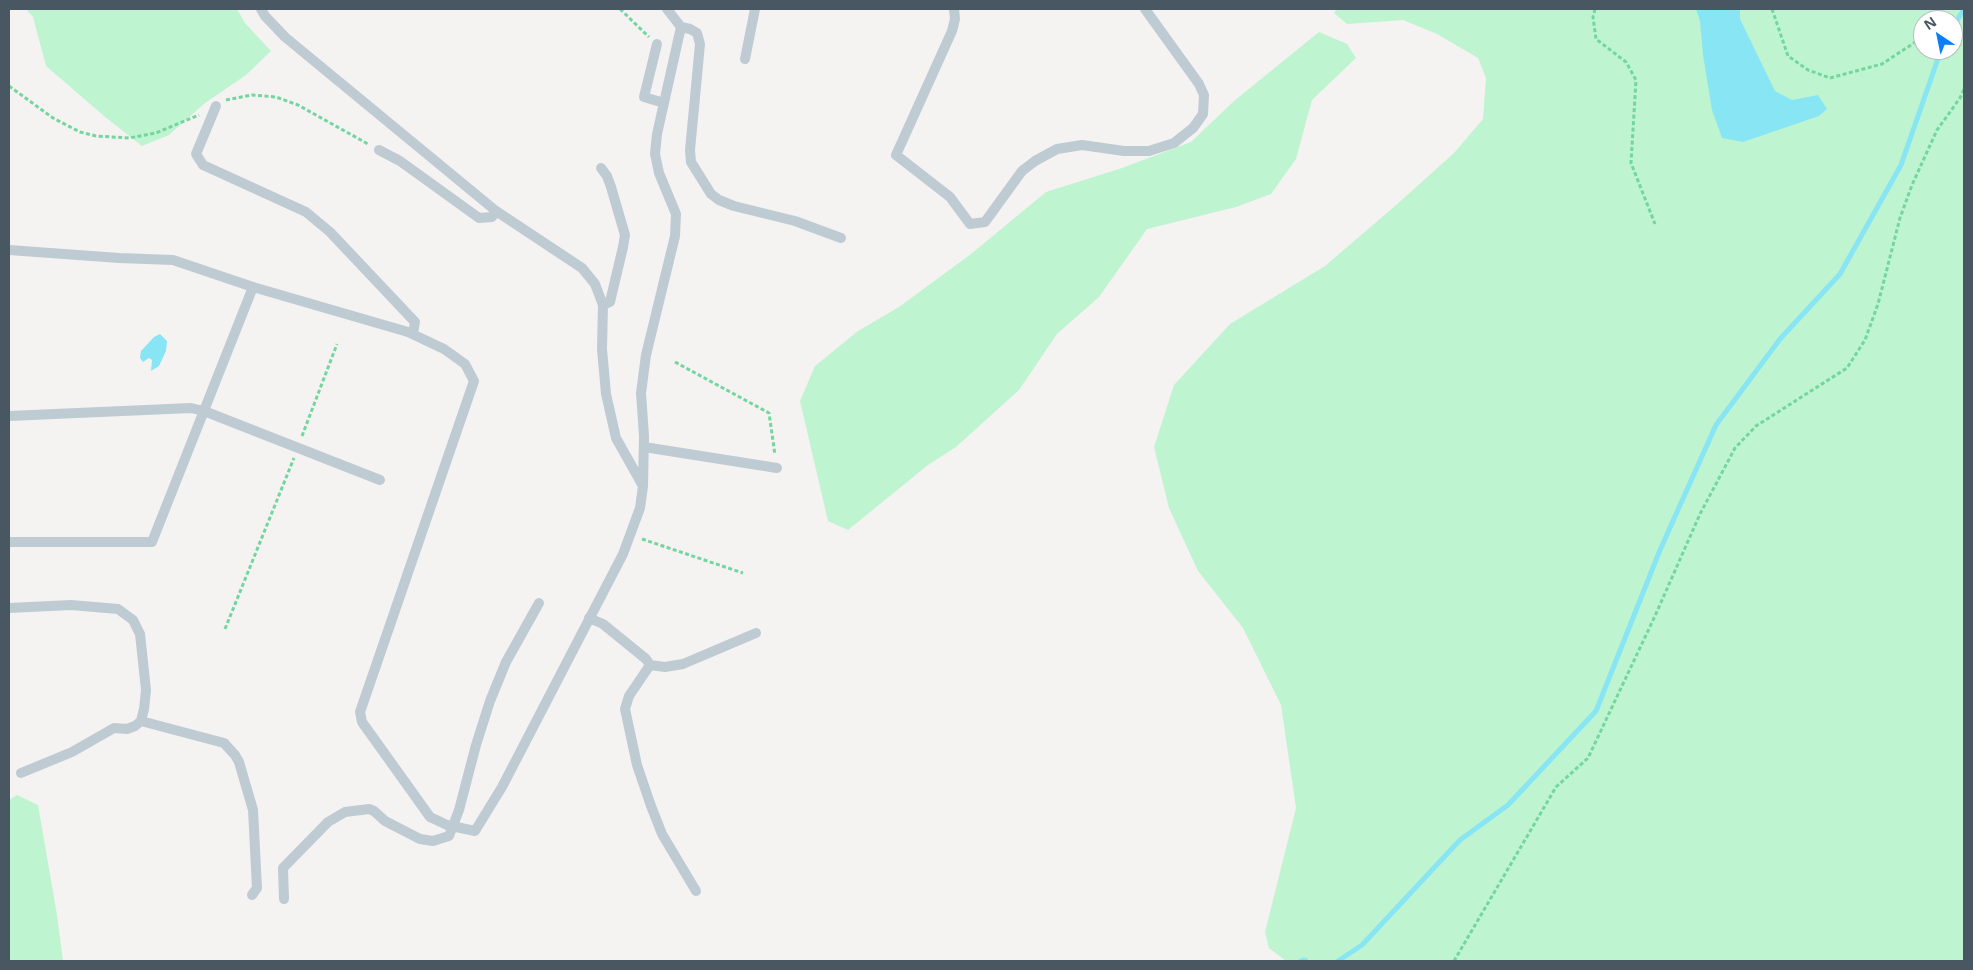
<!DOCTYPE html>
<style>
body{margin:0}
#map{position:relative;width:1973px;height:970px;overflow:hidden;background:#f5f2f2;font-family:"Open Sans",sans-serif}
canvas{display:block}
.frame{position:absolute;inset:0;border:10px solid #485762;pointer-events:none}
.north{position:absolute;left:1913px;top:10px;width:50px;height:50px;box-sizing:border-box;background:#fff;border:1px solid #b6bcc0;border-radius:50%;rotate:326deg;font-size:14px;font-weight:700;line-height:20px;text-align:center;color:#485762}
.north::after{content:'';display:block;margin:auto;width:18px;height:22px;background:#0b80f6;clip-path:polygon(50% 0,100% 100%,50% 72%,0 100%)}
</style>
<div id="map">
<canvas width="1973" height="970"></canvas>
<div class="frame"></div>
<div class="north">N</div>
</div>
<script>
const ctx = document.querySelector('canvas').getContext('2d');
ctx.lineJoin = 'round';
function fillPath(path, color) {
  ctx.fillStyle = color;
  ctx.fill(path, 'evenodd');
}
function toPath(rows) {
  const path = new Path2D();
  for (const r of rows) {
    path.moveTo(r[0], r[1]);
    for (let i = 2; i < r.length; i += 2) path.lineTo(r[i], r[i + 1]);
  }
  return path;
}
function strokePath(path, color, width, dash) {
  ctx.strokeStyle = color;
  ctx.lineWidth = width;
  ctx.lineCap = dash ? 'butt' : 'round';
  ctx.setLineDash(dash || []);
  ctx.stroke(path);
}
fillPath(toPath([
 [26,9,237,9,245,23,271,51,246,75,205,103,169,135,142,146,104,116,46,66,33,17],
 [1337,9,1964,9,1964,961,1286,961,1269,948,1265,932,1296,808,1281,705,1243,628,1198,571,1169,508,1154,447,1174,385,1230,324,1325,266,1395,206,1454,153,1483,119,1486,78,1478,58,1437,34,1403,20,1347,24,1334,13],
 [1923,20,1953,20,1953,50,1923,50],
 [1319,32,1347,44,1356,58,1312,100,1296,159,1271,194,1236,207,1147,229,1099,297,1057,334,1019,390,956,447,928,465,848,530,828,521,800,401,815,366,858,331,899,307,971,254,1046,192,1122,168,1191,142,1234,101],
 [17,795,38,805,57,915,63,961,9,961,9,800]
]), '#bff4d0');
fillPath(toPath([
 [1696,9,1740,9,1740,19,1775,91,1792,100,1818,95,1827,109,1819,116,1743,142,1722,138,1712,110,1703,55,1700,21],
 [160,334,167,341,166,351,159,366,151,371,152,360,149,358,143,362,140,358,141,351,154,337]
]), '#88e5f4');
strokePath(toPath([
 [1953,27,1964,9],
 [1301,961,1305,960,1306,961],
 [1338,961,1362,945,1460,840,1508,805,1596,711,1660,550,1716,425,1780,339,1840,274,1901,165,1941,50]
]), '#88e5f4', 5);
strokePath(toPath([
 [620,9,649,37],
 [1595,9,1593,17,1596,39,1626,62,1636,80,1631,163,1655,224],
 [1772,9,1788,56,1808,70,1830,78,1882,64,1923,37],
 [1953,35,1964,43],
 [9,86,53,118,80,132,96,136,129,138,156,133,199,115],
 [226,100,252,95,276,97,298,105,368,144],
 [675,362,769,413,775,455],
 [302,436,337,344],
 [642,539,743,573],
 [225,629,294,458],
 [1454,961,1556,787,1588,758,1655,616,1700,514,1735,448,1756,426,1847,368,1865,340,1878,304,1900,218,1912,185,1937,130,1960,98,1964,89]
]), '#73d69f', 3, [4, 2.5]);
strokePath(toPath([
 [261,9,265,16,285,37,496,211,582,268,595,284,603,305,602,349,606,394,616,438,643,486],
 [954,9,955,19,952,31,896,155,950,197,970,224,985,222,1022,171,1035,161,1057,149,1082,145,1124,151,1149,151,1174,143,1193,128,1203,114,1204,95,1199,84,1145,9],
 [681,27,690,29,697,33,700,44,690,150,691,162,711,194,719,200,734,206,795,221,841,238],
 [657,44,644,97,664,103],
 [745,59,755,9],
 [216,106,196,154,203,165,306,212,330,232,415,322,413,334],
 [379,150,400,161,479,218,492,217,496,211],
 [601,168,607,176,611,187,625,235,623,247,610,302,603,305],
 [9,250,119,258,173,260,253,287,408,332,444,349,465,364,474,381,360,712,362,722,430,817,447,825,475,831,502,787,623,554,640,508,643,486,644,436,641,393,646,355,675,236,676,214,659,173,655,154,657,134,681,27,667,9],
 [9,416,191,408,204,411,380,480],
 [644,447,777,468],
 [9,542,152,542,253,287],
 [9,608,71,605,118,609,133,620,140,634,146,690,144,709,141,721,135,726,127,729,114,728,72,752,21,773],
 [589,618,603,624,646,659,650,665,629,696,625,709,637,765,651,806,662,834,696,891],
 [650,665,665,667,683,664,756,633],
 [141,721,224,743,235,755,239,762,253,810,257,888,252,895],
 [284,899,283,868,328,822,345,812,369,809,374,811,385,821,420,839,433,841,449,836,459,810,476,745,490,701,506,662,539,603]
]), '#bfcbd3', 10);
</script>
